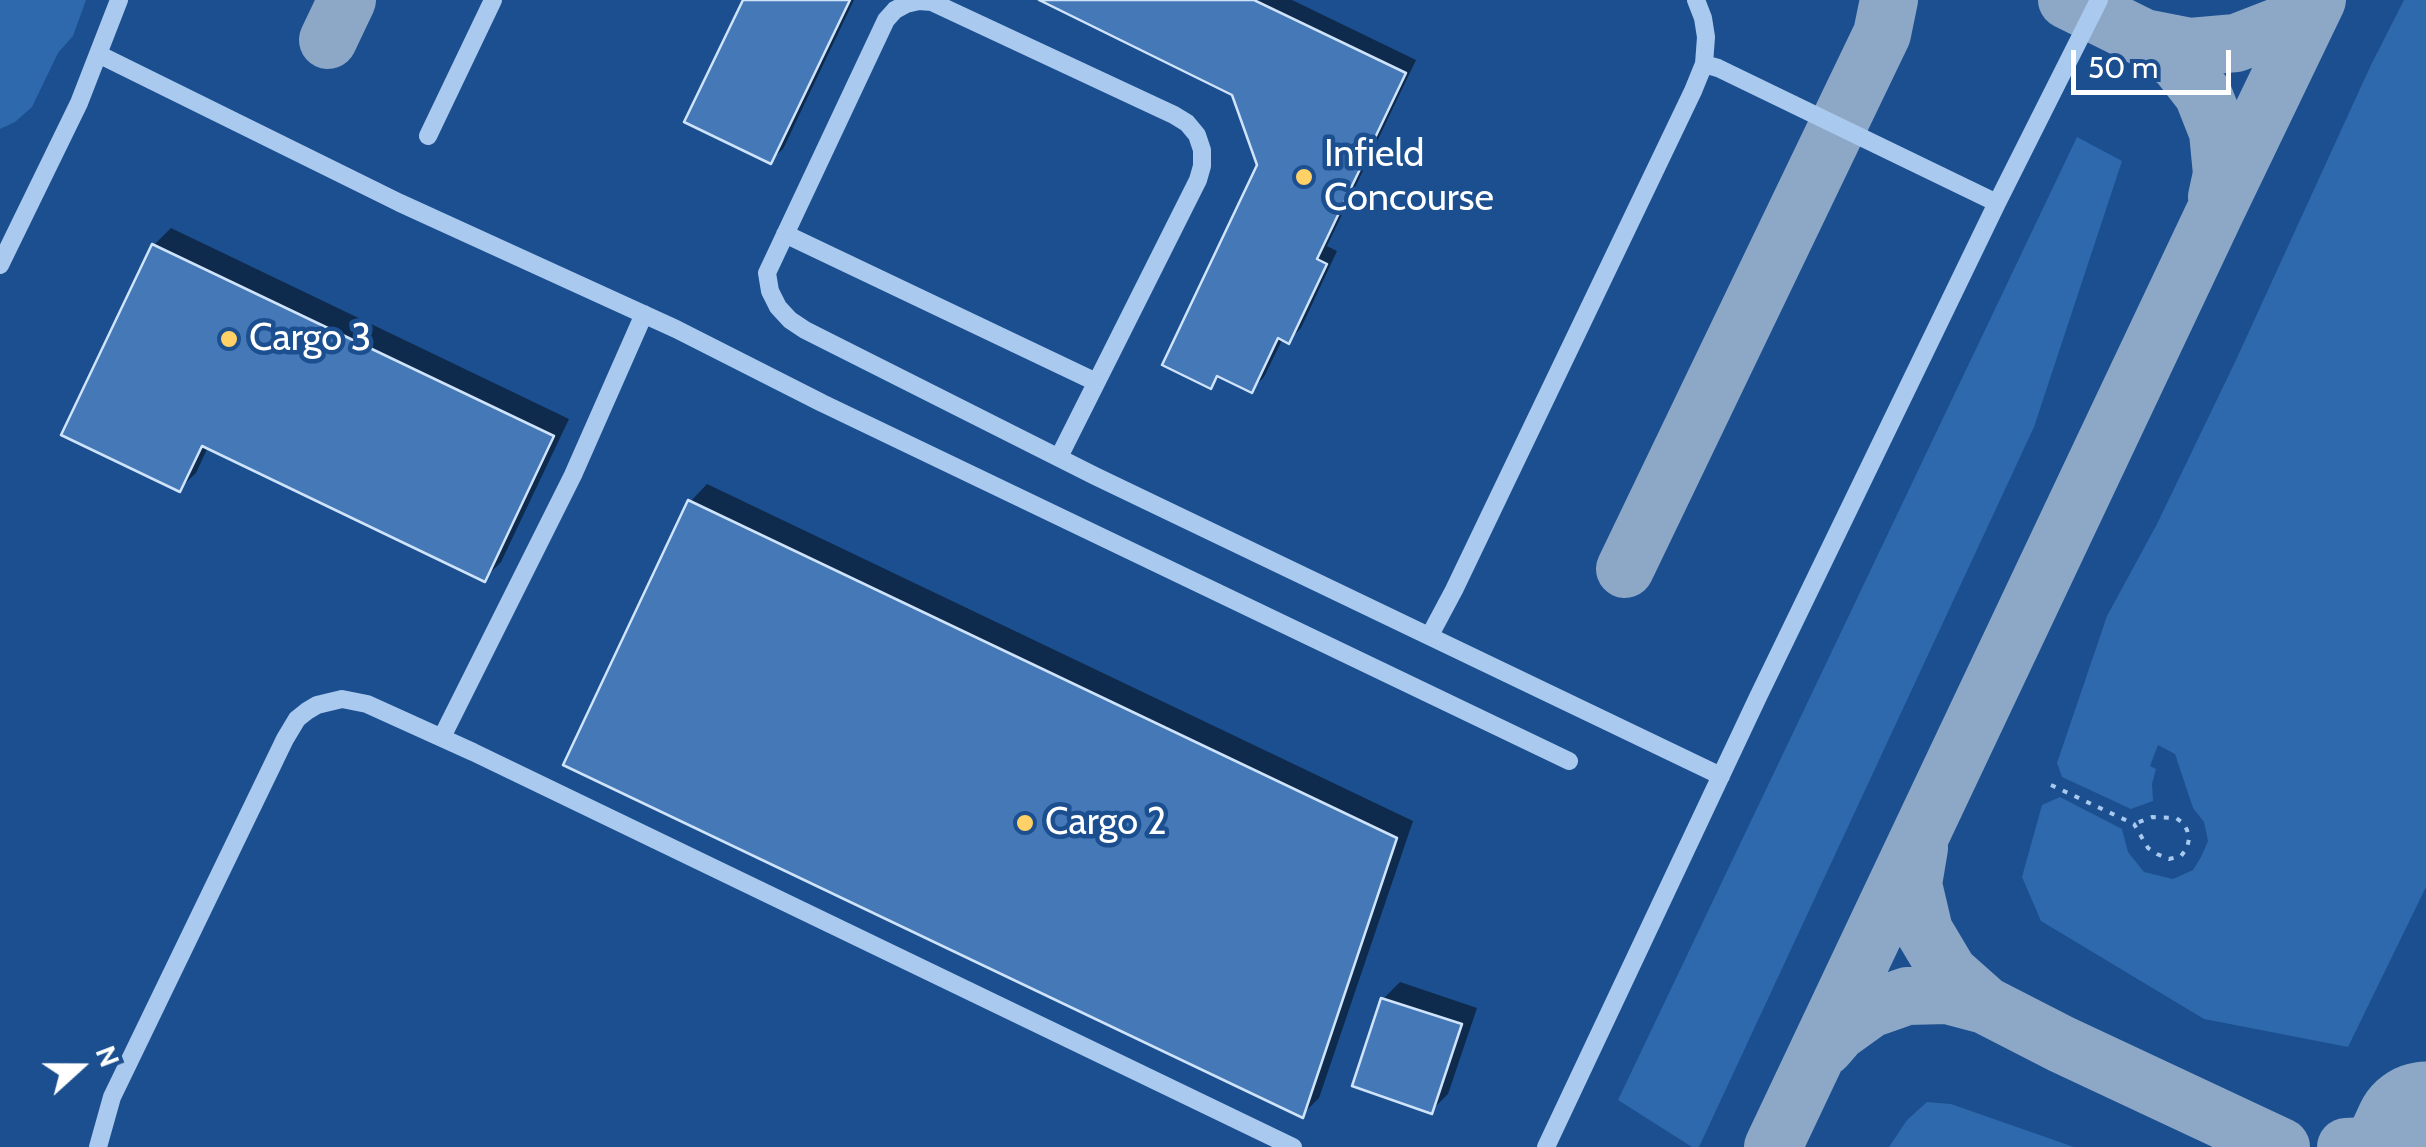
<!DOCTYPE html>
<style>
body{margin:0}
#map{position:relative;width:2426px;height:1147px;overflow:hidden;background:#1b4f8f;font-family:Cabin,sans-serif}
canvas{display:block}
.north{position:absolute;left:30px;top:1017px;width:100px;height:100px;-webkit-text-stroke:8px #1b4f8f;paint-order:stroke;rotate:69deg;font-size:28px;font-weight:700;line-height:40px;text-align:center;color:#fff}
.north::after{content:'';display:block;margin:auto;width:35px;height:45px;background:#fff;clip-path:polygon(50% 0,100% 100%,50% 72%,0 100%)}
.scale{position:absolute;left:2071px;top:50px;width:160px;height:45px;box-sizing:border-box;border:5px solid #fff;border-top:0;padding-left:12px;font-size:30px;line-height:35px;white-space:nowrap;color:#fff;-webkit-text-stroke:8px #1b4f8f;paint-order:stroke}
</style>
<div id="map">
<canvas width="2426" height="1147"></canvas>
<div class="north">N</div>
<div class="scale">50 m</div>
</div>
<script>
const ctx = document.querySelector('canvas').getContext('2d');
ctx.lineJoin = 'round';
function fillPath(path, color) {
  ctx.fillStyle = color;
  ctx.fill(path, 'evenodd');
}
function toPath(rows) {
  const path = new Path2D();
  for (const r of rows) {
    path.moveTo(r[0], r[1]);
    for (let i = 2; i < r.length; i += 2) path.lineTo(r[i], r[i + 1]);
  }
  return path;
}
function strokePath(path, color, width, dash) {
  ctx.strokeStyle = color;
  ctx.lineWidth = width;
  ctx.lineCap = dash ? 'butt' : 'round';
  ctx.setLineDash(dash || []);
  ctx.stroke(path);
}
function label(font, color, halo, rows, align = 'center') {
  ctx.font = font + ' Cabin,sans-serif';
  ctx.lineWidth = 9;
  ctx.setLineDash([]);
  ctx.textBaseline = 'middle';
  ctx.strokeStyle = halo;
  ctx.fillStyle = color;
  for (const [text, x, y, turn = 0] of rows) {
    ctx.save();
    ctx.translate(x, y);
    ctx.rotate((+turn || 0) * Math.PI / 180);
    ctx.textAlign = isNaN(turn) ? turn : align;
    if (halo) ctx.strokeText(text, 0, 0);
    ctx.fillText(text, 0, 0);
    ctx.restore();
  }
}
fillPath(toPath([
 [0,0,86,0,73,36,58,53,32,107,15,122,0,129],
 [2404,0,2426,0,2426,887,2348,1047,2204,1019,2041,921,2022,877,2042,805,2060,797,2122,829,2128,852,2144,872,2173,879,2193,870,2201,857,2208,841,2204,822,2193,808,2175,754,2158,745,2150,766,2156,769,2152,784,2153,801,2131,809,2062,777,2057,763,2107,616,2157,524,2236,360,2370,67],
 [2077,137,2122,161,2034,427,1699,1147,1692,1147,1618,1100],
 [1927,1102,1951,1104,2074,1147,1889,1147,1907,1120]
]), '#2e69ad');
fillPath(toPath([
 [745,0,854,0,783,149,770,161],
 [1042,0,1292,0,1416,60,1327,246,1337,251,1301,328,1288,341,1283,338,1264,377,1251,390,1221,375,1210,386,1260,166,1234,93],
 [171,228,569,419,501,562,484,579,208,447,196,473,179,489,154,245],
 [707,484,1413,821,1319,1098,1302,1115,566,764,691,501],
 [1400,982,1477,1008,1448,1094,1431,1111,1383,999]
]), '#0007');
strokePath(toPath([
 [2067,0,2144,38,2178,62,2203,94,2218,132,2222,174,2217,197],
 [2144,38,2190,47,2236,43,2280,26,2316,0],
 [328,40,347,0],
 [1625,569,1882,34,1889,0],
 [1919,848,1913,884,1924,931,1949,973,1985,1005,2061,1044,2281,1147],
 [1825,1047,1838,1032,1870,1009,1907,996,1947,995,1985,1005],
 [1773,1147,2214,214,2317,0],
 [2346,1147,2366,1146,2390,1138,2413,1126,2426,1113]
]), '#8da7c7', 58);
strokePath(toPath([
 [2420,1147,2426,1134]
]), '#8da7c7', 145);
const building = toPath([
 [743,0,850,0,771,164,684,122,743,0],
 [1039,0,1254,0,1406,73,1317,259,1327,264,1289,344,1278,338,1252,393,1217,376,1211,389,1162,365,1257,165,1232,95,1039,0],
 [152,244,554,436,485,582,202,446,180,492,61,435,152,244],
 [688,500,1397,838,1303,1118,563,765,688,500],
 [1381,998,1462,1024,1432,1114,1352,1086,1381,998]
]);
fillPath(building, '#4478b7');
strokePath(building, '#cfe3fa', 2.5);
strokePath(toPath([
 [2051,785,2134,824,2148,848,2157,854,2169,859,2181,856,2187,848,2189,839,2187,830,2183,823,2176,818,2152,817,2134,824]
]), '#a9c9ee', 4, [5, 8]);
strokePath(toPath([
 [98,54,400,203,676,329,822,403,1569,761],
 [1704,64,1718,68,1997,203],
 [428,136,493,0],
 [785,234,1096,382],
 [0,265,79,103,119,0],
 [1059,457,1198,180,1202,166,1202,150,1197,135,1187,123,1174,115,932,2,919,1,906,4,895,10,886,20,767,273,770,291,778,307,790,320,805,330,1095,476,1721,776],
 [1430,635,1454,590,1693,91,1704,64,1706,37,1703,18,1696,0],
 [442,737,573,475,644,314],
 [98,1147,112,1097,285,739,297,719,307,711,317,705,342,699,367,704,473,752,1293,1147],
 [1546,1147,1758,697,1997,203,2099,0]
]), '#a9c9ee', 18);
for (const [x, y, r, color] of [
 [1304,177,10,"#ffd166"],
 [229,339,10,"#ffd166"],
 [1025,823,10,"#ffd166"]
]) {
  const dot = new Path2D();
  dot.arc(x, y, r, 0, 2 * Math.PI);
  ctx.fillStyle = color;
  ctx.fill(dot);
  strokePath(dot, '#1b4f8f', 4);
}
label('38px', '#fff', '#1b4f8f', [
 ["Infield",1324,155],
 ["Concourse",1324,199],
 ["Cargo 3",249,339],
 ["Cargo 2",1045,823]
], 'left');
</script>
